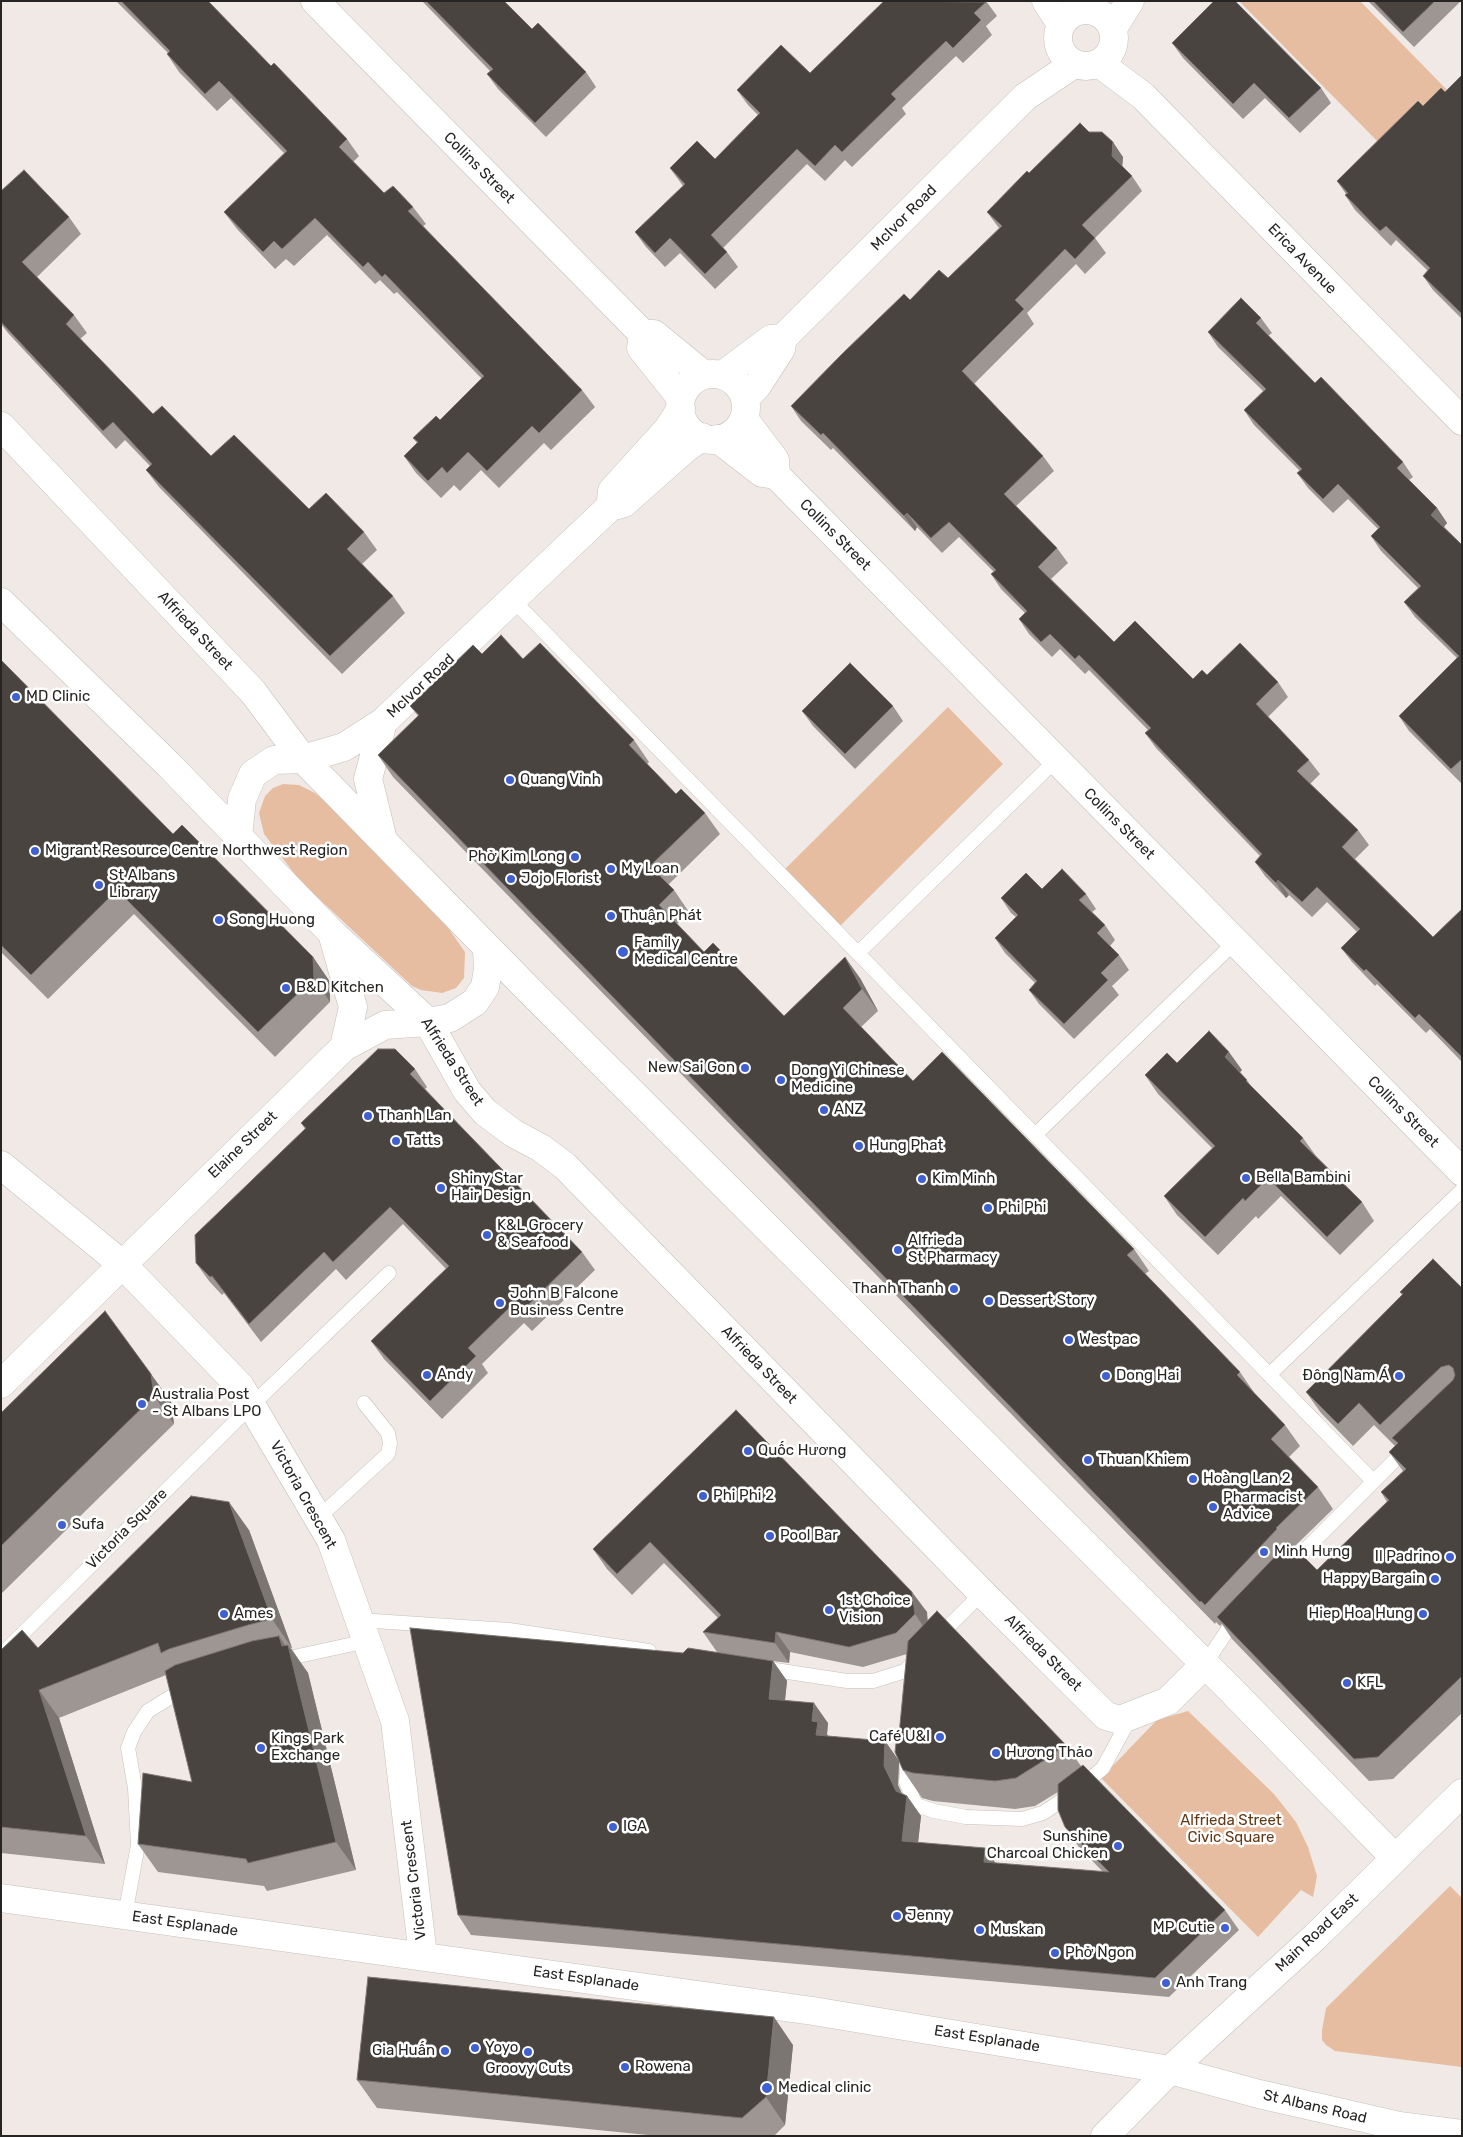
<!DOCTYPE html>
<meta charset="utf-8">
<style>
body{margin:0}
#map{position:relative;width:1463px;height:2137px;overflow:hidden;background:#f0e9e5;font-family:Rubik,sans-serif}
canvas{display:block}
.frame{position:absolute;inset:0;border:2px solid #272523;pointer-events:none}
</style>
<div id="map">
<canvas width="1463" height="2137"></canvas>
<div class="frame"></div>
</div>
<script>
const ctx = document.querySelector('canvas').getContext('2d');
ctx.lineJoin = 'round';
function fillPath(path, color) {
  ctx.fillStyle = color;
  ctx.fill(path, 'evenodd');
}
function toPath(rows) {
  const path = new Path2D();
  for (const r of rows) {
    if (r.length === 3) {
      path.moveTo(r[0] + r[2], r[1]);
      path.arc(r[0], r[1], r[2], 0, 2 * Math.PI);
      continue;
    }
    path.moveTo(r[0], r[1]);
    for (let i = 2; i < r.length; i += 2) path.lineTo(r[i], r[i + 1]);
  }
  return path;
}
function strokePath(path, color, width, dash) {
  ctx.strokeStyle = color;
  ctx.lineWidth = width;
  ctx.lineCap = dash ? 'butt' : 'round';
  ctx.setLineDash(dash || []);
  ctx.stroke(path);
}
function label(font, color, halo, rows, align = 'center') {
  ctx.font = font + ' Rubik,sans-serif';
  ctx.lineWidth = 5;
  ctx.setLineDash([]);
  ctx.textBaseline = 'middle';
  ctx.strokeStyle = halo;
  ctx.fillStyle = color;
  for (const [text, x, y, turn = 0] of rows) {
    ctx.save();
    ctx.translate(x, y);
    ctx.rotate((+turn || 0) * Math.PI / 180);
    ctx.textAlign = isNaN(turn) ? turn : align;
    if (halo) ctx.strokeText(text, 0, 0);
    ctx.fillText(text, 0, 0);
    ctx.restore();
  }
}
fillPath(toPath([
 [1239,1,1360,1,1450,93,1389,153],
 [948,707,1003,764,839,927,783,871],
 [283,784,299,785,315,793,351,822,428,899,465,952,464,978,456,988,442,993,421,990,412,986,300,881,264,834,259,813,265,796,273,788],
 [1188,1711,1274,1794,1296,1822,1308,1847,1317,1876,1313,1897,1301,1890,1258,1937,1101,1778,1157,1720],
 [1450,1886,1462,1898,1462,2067,1335,2051,1326,2045,1322,2040,1322,2030,1326,2008]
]), '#e6bda0');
const lane = toPath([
 [512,599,1373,1481],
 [858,953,1056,760],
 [1035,1135,1235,942],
 [1269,1375,1462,1190],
 [318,1518,388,1454,390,1443,388,1433,364,1403],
 [1288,1567,1407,1448],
 [359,1620,509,1630,649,1651],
 [938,1637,982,1593],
 [1,1655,252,1405,389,1273],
 [280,1660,367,1641],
 [1205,1664,1229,1628,1238,1618],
 [762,1668,847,1681,873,1681,905,1671,917,1658],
 [908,1757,906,1782,916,1805,934,1811,966,1817,1022,1819,1043,1813,1076,1791,1103,1768,1130,1718],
 [125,1915,138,1845,135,1788,128,1748,134,1732,148,1711,187,1687]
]);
const street = toPath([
 [315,1,643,334,654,334,704,375],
 [1046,1,1061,24],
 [1086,38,28],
 [1113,28,1130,1],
 [1099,63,1143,96,1462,421],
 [643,334,641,348,681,398],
 [713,407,33],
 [723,375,771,339,783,338],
 [745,399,757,386,781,349,783,338,1025,97,1074,64],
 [744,419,775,460,776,475,1462,1172],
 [1,426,253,692,303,759,530,991,1232,1691,1395,1858],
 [718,439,762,473,776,475],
 [611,500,612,491,668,429,681,409],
 [1,602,168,764,332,933,428,1022,467,1091,485,1112,513,1133,541,1148,565,1166,982,1593,1106,1716,1120,1720,1168,1701,1205,1664],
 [383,722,368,779,383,840],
 [238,836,242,799,253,774,274,760,303,759,344,747,383,722,610,507,624,503,686,448,702,437],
 [332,933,353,1007,344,1047],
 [1,1165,122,1264,240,1386,331,1540,395,1721,423,1956],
 [1,1384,344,1047,385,1025,428,1022,450,1018,475,1002,485,987,488,969,487,948]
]);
const secondary = toPath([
 [1,1898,813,2011,1170,2070,1259,2094,1399,2126,1462,2134],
 [1105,2136,1170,2070,1316,1936,1462,1793]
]);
strokePath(lane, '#c6c0bb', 15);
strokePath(street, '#c6c0bb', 29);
strokePath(secondary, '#c6c0bb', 29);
strokePath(lane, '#fff', 14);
strokePath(street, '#fff', 28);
strokePath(secondary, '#fff', 28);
fillPath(toPath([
 [116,1,208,1,271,66,347,139,359,156,353,162,384,193,413,207,426,224,423,226,582,390,595,407,551,450,544,443,499,488,481,470,460,491,454,485,441,498,416,473,404,456,417,443,413,438,440,420,482,379,397,292,394,294,380,280,375,284,327,235,294,266,286,259,275,269,237,229,224,212,284,153,231,98,217,111,179,72,167,54,168,53],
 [422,1,504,1,532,29,586,72,596,87,546,137,498,89,487,74,490,71],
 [883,1,986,1,997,16,986,26,992,35,963,63,956,56,902,108,906,114,852,167,845,160,825,181,807,164,723,248,727,252,738,267,715,289,680,253,665,267,646,247,635,232,683,186,670,168,715,159,758,115,748,105,737,90,810,73,883,2],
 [1368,1,1461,1,1414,47],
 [1172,43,1321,88,1331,103,1300,133,1265,98,1243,119,1183,58],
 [1462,75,1462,319,1433,290,1423,276,1428,271,1396,240,1391,246,1355,210,1345,195,1346,194,1337,181,1423,106,1445,92],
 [1089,132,1123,157,1122,166,1132,176,1142,191,1095,238,1106,253,1085,274,1076,264,1027,313,1034,324,974,384,1043,456,1054,471,1016,506,1057,548,1068,563,1051,579,1114,642,1193,679,1207,675,1278,682,1288,697,1268,717,1309,760,1320,774,1310,784,1358,830,1369,845,1355,859,1433,937,1462,909,1462,1062,1430,1029,1426,1033,1377,984,1375,986,1352,962,1341,948,1357,932,1327,902,1312,917,1289,895,1286,898,1265,876,1255,862,1260,856,1156,748,1145,733,1148,730,1089,670,1085,674,1060,649,1052,657,1029,634,1019,619,1025,613,1001,589,991,574,994,572,959,537,942,553,917,527,915,531,833,448,831,450,801,421,791,406,910,300,948,278,999,228,987,212,1029,173],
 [1,191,69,217,81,234,37,277,74,315,87,333,80,339,153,414,211,456,309,509,364,532,377,550,362,564,393,596,405,613,342,674,159,487,146,470,150,466,125,440,116,449,8,333,1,324],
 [1261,318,1272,333,1268,336,1315,383,1403,462,1413,477,1409,480,1437,508,1447,523,1444,527,1462,545,1462,784,1409,731,1399,716,1457,658,1415,617,1404,602,1418,588,1381,551,1371,536,1378,529,1348,499,1333,513,1308,488,1297,473,1300,471,1254,425,1244,410,1263,391,1218,347,1208,332],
 [482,654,523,659,634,740,649,762,647,764,676,794,705,813,720,834,668,885,674,890,689,912,677,924,704,952,784,1016,860,978,878,1011,861,1027,913,1081,1134,1249,1149,1271,1145,1274,1240,1372,1255,1394,1285,1425,1300,1446,1289,1457,1318,1487,1333,1509,1294,1547,1317,1570,1387,1502,1381,1492,1403,1471,1389,1452,1395,1446,1374,1425,1353,1446,1321,1413,1306,1392,1402,1295,1400,1292,1462,1288,1462,1713,1393,1779,1369,1781,1232,1639,1222,1624,1220,1626,1216,1622,1215,1624,393,777,378,755,418,716,410,706],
 [1,660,173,834,313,957,330,982,330,1002,275,1057,134,914,48,999,1,952],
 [893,706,903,721,855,769,813,726,802,711],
 [1042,889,1086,894,1096,909,1092,912,1105,925,1115,940,1110,946,1119,955,1129,970,1112,986,1119,995,1074,1039,1039,1004,1029,990,1035,983,1005,953,995,938,1016,917,1011,913,1001,898],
 [1177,1063,1242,1070,1240,1072,1247,1080,1254,1090,1303,1138,1316,1156,1362,1202,1374,1221,1340,1255,1281,1196,1258,1219,1256,1216,1218,1255,1177,1215,1164,1196,1212,1148,1158,1094,1145,1075],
 [415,1069,427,1087,425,1089,582,1252,595,1270,532,1331,524,1323,482,1364,488,1373,442,1419,384,1359,371,1341,446,1269,403,1224,346,1280,336,1269,261,1342,224,1293,222,1295,209,1281,196,1263,305,1129,301,1123],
 [105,1311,171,1402,174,1424,1,1594,1,1413],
 [736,1410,927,1612,927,1621,1065,1744,1081,1766,1225,1910,1239,1930,1169,1997,471,1935,458,1915,683,1653,717,1652,703,1632,718,1618,664,1563,632,1595,607,1569,593,1549],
 [790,1652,863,1667,907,1654,899,1735,903,1770,922,1798,933,1801,1015,1809,1035,1806,1058,1792,1065,1827,1079,1847,1103,1872,995,1863,918,1842,921,1816,907,1796,902,1794,898,1785,899,1761,885,1741,827,1736,827,1734,828,1723,785,1700,787,1681,773,1661,789,1663],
 [249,1530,292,1648,291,1648,308,1673,356,1870,267,1891,264,1886,158,1872,138,1844,192,1782,166,1675,59,1718,105,1864,1,1853,1,1650,38,1648],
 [793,2045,785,2125,774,2136,658,2136,377,2108,357,2080]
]), '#9d9693');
fillPath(toPath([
 [1113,142,1123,157,1122,170,1112,156],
 [1437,508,1447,523,1442,529,1431,515],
 [907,513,917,527,915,531,904,516],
 [1278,880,1289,895,1286,898,1276,883],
 [313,957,330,982,330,1002,314,978],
 [845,957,860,978,878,1011,862,989],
 [1229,1052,1242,1070,1237,1075,1225,1057],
 [151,1374,171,1402,174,1424,154,1396],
 [229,1502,249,1530,292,1648,272,1619],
 [912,1592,927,1612,929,1635,915,1614],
 [776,1632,790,1652,789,1663,775,1643],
 [279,1636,290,1653,288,1645,308,1673,356,1870,336,1842,282,1646],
 [773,1661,787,1681,783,1719,769,1699],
 [39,1690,59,1718,105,1864,86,1836],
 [814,1703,828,1723,827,1734,832,1742,816,1735,812,1721],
 [885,1741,899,1761,898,1785,906,1803,907,1796,921,1816,916,1861,902,1841,896,1791,884,1766],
 [985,1848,999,1868,984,1862],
 [774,2017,793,2045,785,2125,766,2097]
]), '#7c7672');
const building = toPath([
 [121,1,208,1,271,66,274,63,347,139,339,147,384,193,393,186,413,207,408,211,582,390,539,433,532,426,487,471,468,452,447,473,442,467,428,481,404,456,418,442,413,438,436,416,440,420,484,376,385,274,382,277,368,262,363,267,315,218,282,249,274,241,263,252,224,212,287,151,219,81,205,94,167,54,170,51,121,1],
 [426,1,504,1,532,29,538,23,586,72,535,123,487,74,493,69,426,1],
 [884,1,986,2,974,13,981,20,953,48,946,41,891,94,896,99,842,152,835,145,815,166,797,149,711,235,727,252,705,274,670,238,655,253,635,232,685,184,670,168,697,141,715,159,760,113,737,90,781,45,810,73,884,1],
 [1214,1,1235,1,1321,88,1289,118,1254,83,1233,104,1172,43,1214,1],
 [1373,1,1435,1,1403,32,1373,1],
 [1462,75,1462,314,1423,276,1430,268,1386,226,1380,231,1345,195,1348,193,1337,181,1418,101,1423,106,1441,88,1445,92,1462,75],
 [1080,123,1089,132,1102,132,1113,142,1112,156,1132,176,1082,225,1095,238,1075,259,1065,249,1015,300,1024,309,962,371,1043,456,1004,494,1057,548,1038,567,1114,642,1135,621,1193,679,1202,670,1207,675,1240,643,1278,682,1256,704,1309,760,1297,771,1358,830,1342,847,1433,937,1462,909,1462,1057,1419,1014,1415,1018,1366,969,1364,971,1341,948,1360,929,1317,887,1302,902,1278,880,1276,883,1255,862,1262,854,1145,733,1151,728,1079,655,1075,659,1050,634,1041,642,1019,619,1027,611,991,574,996,570,949,522,931,538,907,513,904,516,823,433,821,435,791,406,842,354,904,294,910,300,939,270,948,278,1002,226,987,212,1027,171,1029,173,1080,123],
 [24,170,69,217,22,262,74,315,66,324,153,414,162,406,211,456,234,435,309,509,326,493,364,532,347,549,393,596,330,656,146,470,152,464,113,422,103,431,1,322,1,191,24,170],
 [1241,298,1261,318,1256,323,1315,383,1321,377,1403,462,1397,468,1437,508,1431,515,1462,545,1462,759,1451,769,1399,716,1459,656,1404,602,1421,586,1371,536,1380,527,1338,484,1323,499,1297,473,1302,469,1244,410,1266,389,1208,332,1241,298],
 [501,635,523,659,540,643,634,740,629,745,676,794,681,789,705,813,650,866,674,890,659,905,704,952,713,943,784,1016,845,957,862,989,843,1008,913,1081,942,1052,1134,1249,1127,1255,1240,1372,1237,1375,1285,1425,1271,1439,1318,1487,1276,1528,1277,1529,1205,1605,1201,1601,1200,1602,378,755,419,715,410,706,473,645,482,654,501,635],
 [1,660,173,834,182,825,313,957,314,978,258,1032,117,890,31,975,1,945,1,660],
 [850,663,893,706,845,754,802,711,850,663],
 [1062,869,1086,894,1079,900,1105,925,1097,933,1119,955,1101,973,1108,980,1064,1024,1029,990,1037,981,995,938,1018,915,1001,898,1026,873,1042,889,1062,869],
 [1209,1031,1229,1052,1225,1057,1247,1080,1246,1081,1303,1138,1300,1141,1362,1202,1327,1237,1268,1178,1245,1201,1243,1198,1205,1237,1164,1196,1215,1146,1145,1075,1167,1053,1177,1063,1209,1031],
 [378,1049,395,1049,415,1069,410,1074,582,1252,520,1313,512,1305,468,1348,476,1356,430,1401,371,1341,449,1266,390,1207,333,1262,324,1252,249,1324,212,1276,210,1277,196,1263,195,1235,306,1128,301,1123,378,1049],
 [1433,1259,1462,1288,1462,1676,1378,1757,1354,1759,1217,1617,1289,1542,1317,1570,1389,1500,1381,1492,1406,1469,1389,1452,1398,1443,1392,1438,1453,1380,1455,1375,1453,1368,1449,1365,1441,1367,1380,1425,1359,1403,1338,1424,1306,1392,1403,1294,1400,1292,1433,1259],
 [105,1311,151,1374,154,1396,1,1546,1,1413,105,1311],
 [736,1410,912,1592,915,1614,896,1633,849,1647,776,1632,775,1643,703,1632,721,1615,650,1542,617,1574,593,1549,736,1410],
 [191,1496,229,1502,272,1619,248,1625,169,1649,161,1653,158,1643,39,1690,86,1836,1,1827,1,1650,22,1630,38,1648,191,1496],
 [937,1611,1065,1744,1051,1756,1016,1778,995,1781,913,1773,903,1770,895,1752,897,1735,899,1735,908,1641,937,1611],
 [410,1628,683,1653,688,1648,773,1661,769,1699,814,1703,812,1721,818,1722,816,1735,885,1741,884,1766,896,1791,907,1796,902,1841,985,1848,984,1862,1109,1872,1065,1827,1058,1810,1058,1784,1083,1765,1225,1910,1155,1978,458,1915,410,1628],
 [279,1636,282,1646,288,1645,336,1842,248,1863,246,1859,138,1844,143,1773,192,1782,165,1671,175,1665,252,1641,279,1636],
 [368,1977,774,2017,766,2097,742,2118,357,2080,368,1977]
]);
fillPath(building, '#4a4441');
strokePath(building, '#7c7672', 1);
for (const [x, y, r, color] of [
 [16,697,5,"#3e60d2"],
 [510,780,5,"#3e60d2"],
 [35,851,5,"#3e60d2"],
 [575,857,5,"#3e60d2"],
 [611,869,5,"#3e60d2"],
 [511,879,5,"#3e60d2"],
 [99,885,5,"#3e60d2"],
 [611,916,5,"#3e60d2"],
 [219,920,5,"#3e60d2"],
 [623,952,6,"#3e60d2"],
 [286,988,5,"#3e60d2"],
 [745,1068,5,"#3e60d2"],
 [781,1080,5,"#3e60d2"],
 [824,1110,5,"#3e60d2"],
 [368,1116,5,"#3e60d2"],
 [396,1141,5,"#3e60d2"],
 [859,1146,5,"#3e60d2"],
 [1246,1178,5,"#3e60d2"],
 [922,1179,5,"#3e60d2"],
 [441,1188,5,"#3e60d2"],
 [988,1208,5,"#3e60d2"],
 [487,1235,5,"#3e60d2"],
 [898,1250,5,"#3e60d2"],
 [954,1289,5,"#3e60d2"],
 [989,1301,5,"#3e60d2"],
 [500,1303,5,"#3e60d2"],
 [1069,1340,5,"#3e60d2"],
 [427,1375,5,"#3e60d2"],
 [1106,1376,5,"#3e60d2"],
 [1399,1376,5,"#3e60d2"],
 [142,1404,5,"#3e60d2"],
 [748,1451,5,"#3e60d2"],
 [1088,1460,5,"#3e60d2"],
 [1193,1479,5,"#3e60d2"],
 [703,1496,5,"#3e60d2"],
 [1213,1507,5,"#3e60d2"],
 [62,1525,5,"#3e60d2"],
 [770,1536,5,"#3e60d2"],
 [1264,1552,5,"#3e60d2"],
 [1450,1557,5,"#3e60d2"],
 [1435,1579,5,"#3e60d2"],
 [829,1610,5,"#3e60d2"],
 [224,1614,5,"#3e60d2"],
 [1423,1614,5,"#3e60d2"],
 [1347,1683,5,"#3e60d2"],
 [940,1737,5,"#3e60d2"],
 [261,1748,5,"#3e60d2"],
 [996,1753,5,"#3e60d2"],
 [613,1827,5,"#3e60d2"],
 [1118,1846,5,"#3e60d2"],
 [897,1916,5,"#3e60d2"],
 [1225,1928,5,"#3e60d2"],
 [980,1930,5,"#3e60d2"],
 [1055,1953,5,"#3e60d2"],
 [1166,1983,5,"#3e60d2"],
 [475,2048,5,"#3e60d2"],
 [445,2051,5,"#3e60d2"],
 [528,2052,5,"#3e60d2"],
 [625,2067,5,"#3e60d2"],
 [767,2088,6,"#3e60d2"]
]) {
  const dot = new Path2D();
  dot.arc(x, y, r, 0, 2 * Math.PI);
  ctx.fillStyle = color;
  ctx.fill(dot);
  strokePath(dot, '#fff', 2);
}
label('15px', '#272523', '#fff', [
 ["Collins Street",479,168,45],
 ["McIvor Road",904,218,-45],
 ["Erica Avenue",1302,259,46],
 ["Collins Street",835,535,45],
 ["Alfrieda Street",195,631,47],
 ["McIvor Road",421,686,-43],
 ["Collins Street",1119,824,45],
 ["Alfrieda Street",452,1062,57],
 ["Collins Street",1403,1112,45],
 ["Elaine Street",243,1145,-44],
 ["Alfrieda Street",759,1365,46],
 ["Victoria Crescent",303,1495,61],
 ["Victoria Square",127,1529,-45],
 ["Alfrieda Street",1043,1653,45],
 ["Victoria Crescent",414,1880,-97],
 ["East Esplanade",185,1924,8],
 ["Main Road East",1317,1933,-43],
 ["East Esplanade",586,1979,8],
 ["East Esplanade",987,2039,9],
 ["St Albans Road",1315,2107,13]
]);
label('15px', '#272523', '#fff', [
 ["MD Clinic",26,697],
 ["Quang Vinh",520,780],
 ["Migrant Resource Centre Northwest Region",45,851],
 ["Phở Kim Long",565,857,"right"],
 ["My Loan",621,869],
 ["St Albans",109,876],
 ["Library",109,893],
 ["Jojo Florist",521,879],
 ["Thuận Phát",621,916],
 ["Song Huong",229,920],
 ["Family",634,943],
 ["Medical Centre",634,960],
 ["B&D Kitchen",296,988],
 ["New Sai Gon",735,1068,"right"],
 ["Dong Yi Chinese",791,1071],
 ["Medicine",791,1088],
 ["ANZ",834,1110],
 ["Thanh Lan",378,1116],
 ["Tatts",406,1141],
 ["Hung Phat",869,1146],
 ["Bella Bambini",1256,1178],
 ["Shiny Star",451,1179],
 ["Hair Design",451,1196],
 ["Kim Minh",932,1179],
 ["Phi Phi",998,1208],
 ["K&L Grocery",497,1226],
 ["& Seafood",497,1243],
 ["Alfrieda",908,1241],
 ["St Pharmacy",908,1258],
 ["Thanh Thanh",944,1289,"right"],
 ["John B Falcone",510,1294],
 ["Business Centre",510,1311],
 ["Dessert Story",999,1301],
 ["Westpac",1079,1340],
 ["Andy",437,1375],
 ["Dong Hai",1116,1376],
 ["Đông Nam Á",1389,1376,"right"],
 ["Australia Post",152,1395],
 ["- St Albans LPO",152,1412],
 ["Quốc Hương",758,1451],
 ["Thuan Khiem",1098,1460],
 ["Hoàng Lan 2",1203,1479],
 ["Phi Phi 2",713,1496],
 ["Pharmacist",1223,1498],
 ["Advice",1223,1515],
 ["Sufa",72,1525],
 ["Pool Bar",780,1536],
 ["Minh Hưng",1274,1552],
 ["Il Padrino",1440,1557,"right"],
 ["Happy Bargain",1425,1579,"right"],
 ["1st Choice",839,1601],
 ["Vision",839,1618],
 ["Ames",234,1614],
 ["Hiep Hoa Hung",1413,1614,"right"],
 ["KFL",1357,1683],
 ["Café U&I",930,1737,"right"],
 ["Kings Park",271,1739],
 ["Exchange",271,1756],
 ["Hương Thảo",1006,1753],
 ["IGA",623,1827],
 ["Sunshine",1108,1837,"right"],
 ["Charcoal Chicken",1108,1854,"right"],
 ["Jenny",907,1916],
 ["MP Cutie",1215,1928,"right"],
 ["Muskan",990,1930],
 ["Phở Ngon",1065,1953],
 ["Anh Trang",1176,1983],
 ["Yoyo",485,2048],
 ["Gia Huấn",435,2051,"right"],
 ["Rowena",635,2067],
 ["Groovy Cuts",528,2069,"center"],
 ["Medical clinic",778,2088]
], 'left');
label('15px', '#633815', '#fff', [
 ["Alfrieda Street",1231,1821],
 ["Civic Square",1231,1838]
]);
</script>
